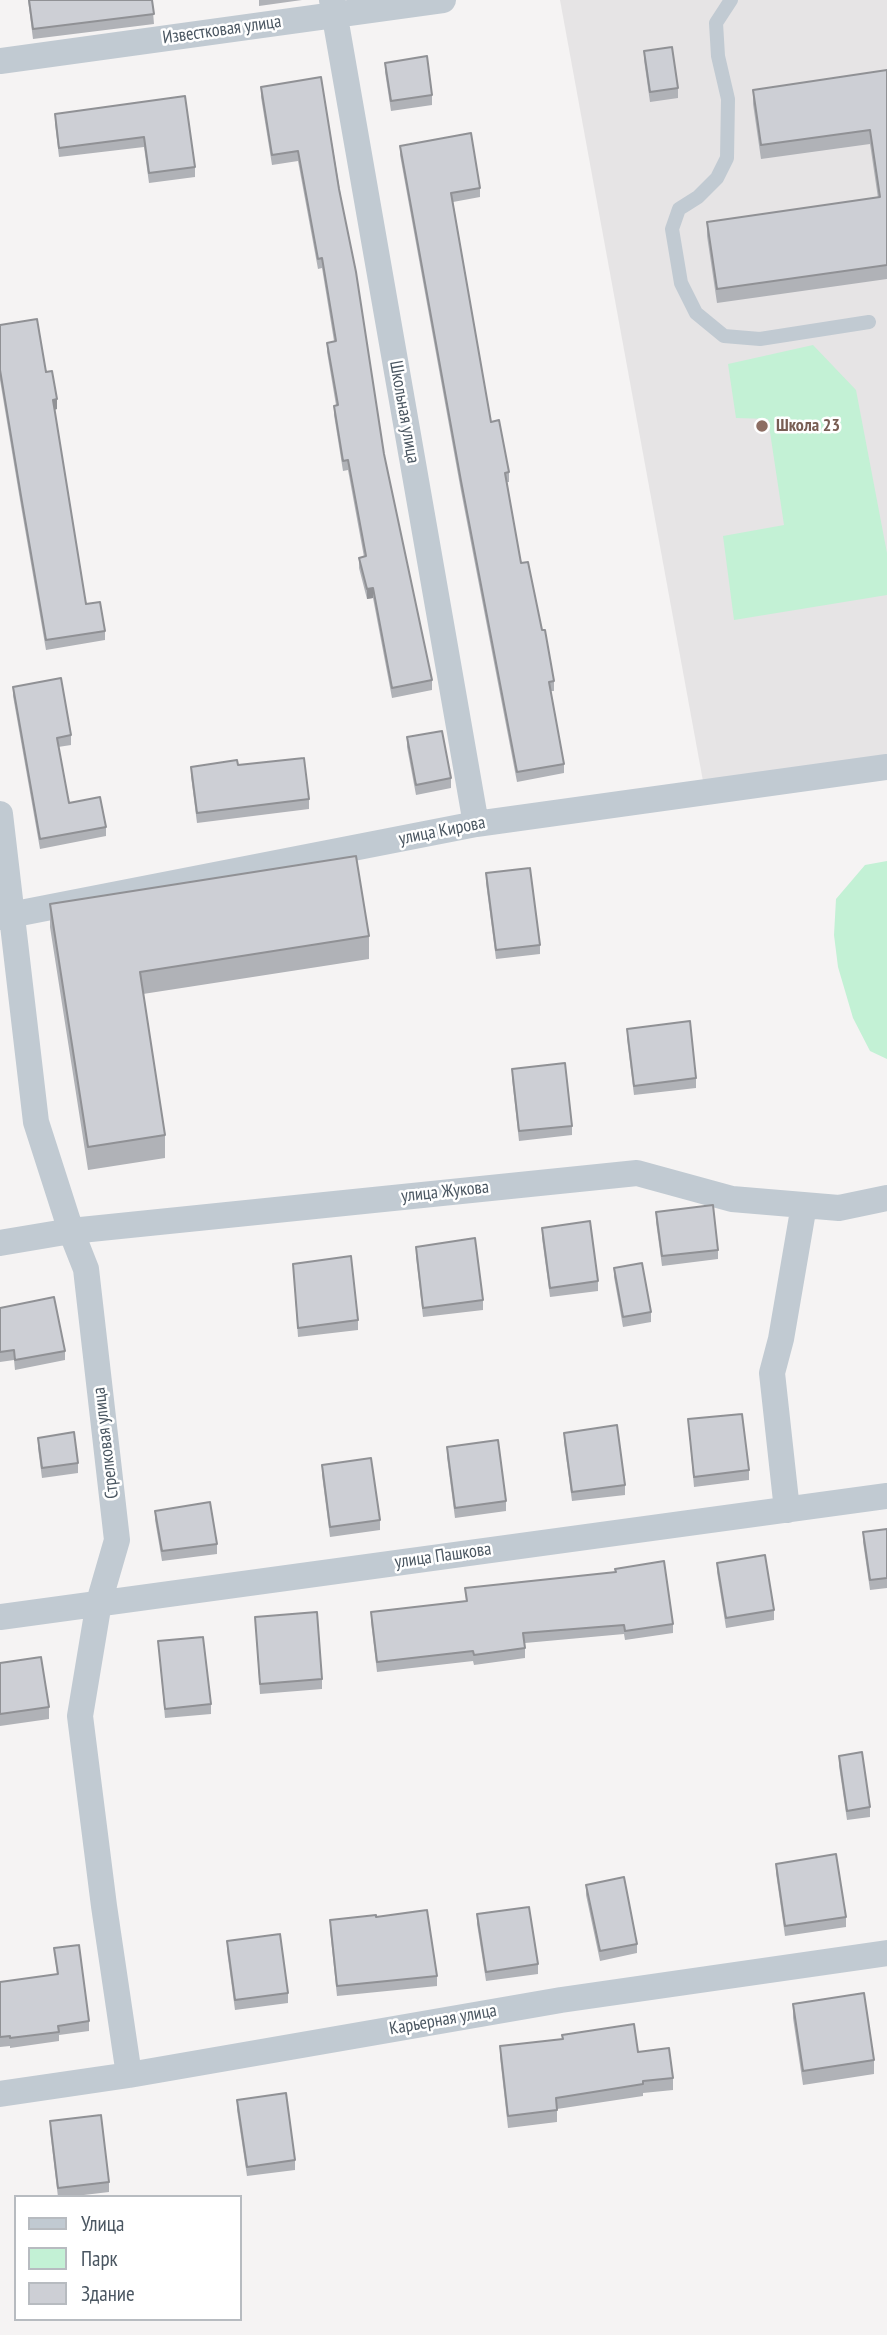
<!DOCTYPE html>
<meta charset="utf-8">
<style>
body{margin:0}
#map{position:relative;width:887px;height:2335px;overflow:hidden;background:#f5f3f3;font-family:"PT Sans Narrow",sans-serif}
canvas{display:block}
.legend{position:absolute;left:14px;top:2195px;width:228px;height:126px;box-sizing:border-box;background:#fff;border:2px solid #b7bbc0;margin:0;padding:9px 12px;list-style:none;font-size:21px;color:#4a5661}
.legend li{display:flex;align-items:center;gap:14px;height:35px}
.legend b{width:35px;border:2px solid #b7bbc0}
</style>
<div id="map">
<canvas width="887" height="2335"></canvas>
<ul class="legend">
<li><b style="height:9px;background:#c1cad2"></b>Улица</li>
<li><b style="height:19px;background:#c3f1d5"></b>Парк</li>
<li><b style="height:19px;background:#cdcfd5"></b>Здание</li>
</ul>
</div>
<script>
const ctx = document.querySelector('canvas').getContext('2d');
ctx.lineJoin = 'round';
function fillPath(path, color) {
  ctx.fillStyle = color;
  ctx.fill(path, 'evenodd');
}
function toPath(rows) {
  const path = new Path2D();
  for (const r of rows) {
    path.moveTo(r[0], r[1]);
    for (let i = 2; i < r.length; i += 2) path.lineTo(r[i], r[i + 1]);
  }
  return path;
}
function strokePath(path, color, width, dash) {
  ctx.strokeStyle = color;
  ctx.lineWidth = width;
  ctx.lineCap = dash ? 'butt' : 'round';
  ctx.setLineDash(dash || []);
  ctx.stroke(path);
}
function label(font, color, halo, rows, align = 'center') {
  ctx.font = font + ' "PT Sans Narrow",sans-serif';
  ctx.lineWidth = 5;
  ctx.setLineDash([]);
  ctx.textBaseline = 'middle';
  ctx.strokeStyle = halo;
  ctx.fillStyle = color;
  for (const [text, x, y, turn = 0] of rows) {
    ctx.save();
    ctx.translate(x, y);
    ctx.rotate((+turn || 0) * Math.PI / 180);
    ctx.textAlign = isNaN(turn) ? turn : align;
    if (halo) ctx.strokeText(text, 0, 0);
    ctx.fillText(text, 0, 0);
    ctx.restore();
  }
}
fillPath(toPath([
 [560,0,887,0,887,767,705,792]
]), '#e6e4e5');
fillPath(toPath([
 [813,345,856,390,887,553,887,595,734,620,723,536,784,525,768,419,736,418,728,364],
 [887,861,887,1059,870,1051,853,1018,838,967,834,935,836,899,865,865]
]), '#c3f1d5');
strokePath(toPath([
 [731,0,716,23,718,56,728,99,727,158,717,178,698,197,679,209,672,229,681,283,696,313,724,336,760,339,869,322]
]), '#c1cad2', 14);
strokePath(toPath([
 [332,0,476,824],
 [0,61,443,0],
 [0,814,36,1122,71,1231,86,1269,117,1540,99,1602,80,1716,104,1906,129,2075],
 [0,917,476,824,887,767],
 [0,1243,71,1231,637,1173,732,1199,839,1208,887,1198],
 [787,1510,772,1373,781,1339,804,1205],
 [0,1617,887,1496],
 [0,2094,129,2075,561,2000,887,1953]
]), '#c1cad2', 26);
fillPath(toPath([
 [28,0,152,0,154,24,33,39],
 [259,0,302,0,259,6],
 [644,51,678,88,678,98,650,102,644,60],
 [385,63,432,95,432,105,391,111,385,72],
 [887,70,887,279,717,303,707,236,707,222,878,198,870,144,761,159,753,104,753,90],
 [321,77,384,454,432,680,432,690,392,698,373,598,367,599,359,568,359,558,364,557,348,470,343,471,334,415,334,406,336,405,327,352,327,343,334,341,322,268,318,269,298,161,272,165,261,97,261,87],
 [185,96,195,167,195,177,149,183,144,147,59,157,55,124,55,114],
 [400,146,480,188,480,197,453,202,491,422,509,472,509,482,507,482,521,563,542,630,554,681,554,691,551,691,564,764,564,773,517,782,461,491,400,155],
 [0,325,46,372,57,409,54,410,86,604,105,631,105,640,46,650,21,506,0,380],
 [13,687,71,735,71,745,58,747,69,803,106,827,106,836,40,849,13,696],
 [407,737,451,778,451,788,416,795,407,747],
 [238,765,309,799,309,809,197,823,191,776,191,767],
 [486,873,540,945,540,954,496,959,486,883],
 [50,904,369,936,369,959,143,994,165,1135,165,1158,88,1170,50,927],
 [627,1029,696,1078,696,1088,634,1095,627,1039],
 [512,1069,572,1126,572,1135,519,1141,512,1079],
 [656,1212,718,1250,718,1259,662,1266,656,1222],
 [542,1228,598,1281,598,1291,550,1297,542,1238],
 [416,1247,483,1300,483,1310,423,1317,416,1257],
 [293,1264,358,1320,358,1330,298,1337],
 [614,1268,651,1312,651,1322,623,1327,614,1277],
 [0,1308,65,1351,65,1360,15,1370,14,1360,0,1362],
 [688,1419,749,1470,749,1480,694,1487],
 [564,1433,625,1485,625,1495,572,1501,564,1442],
 [38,1438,78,1463,78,1473,42,1478,38,1448],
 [447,1447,506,1501,506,1511,455,1518,447,1457],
 [322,1465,380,1520,380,1530,330,1537,322,1475],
 [155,1511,217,1544,217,1554,162,1561,155,1520],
 [887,1529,887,1588,870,1590,863,1542,863,1532],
 [717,1563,774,1610,774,1620,726,1628,717,1572],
 [465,1588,673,1624,673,1633,625,1640,624,1634,525,1643,525,1658,474,1665,473,1661,377,1672,371,1622,371,1612,466,1601],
 [255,1617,322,1679,322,1689,260,1694],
 [158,1641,211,1704,211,1714,165,1718],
 [0,1663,49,1707,49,1719,0,1726],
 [839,1756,870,1807,870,1817,847,1820,839,1766],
 [776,1864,846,1917,846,1927,785,1936,776,1873],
 [586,1885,637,1944,637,1953,600,1961,586,1895],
 [477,1914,538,1964,538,1974,486,1981,477,1924],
 [376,1917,437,1976,437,1986,337,1996,330,1930,330,1920],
 [227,1941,288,1993,288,2003,235,2010,227,1951],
 [54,1948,89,2021,89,2031,59,2035,59,2041,10,2048,10,2046,0,2047,0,1982,57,1974],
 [793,2004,874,2060,874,2074,803,2085,793,2018],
 [500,2046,638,2052,673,2078,673,2090,643,2093,643,2096,557,2109,557,2122,508,2128,500,2057],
 [237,2100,295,2160,295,2170,247,2176,237,2110],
 [50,2121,109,2182,109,2192,67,2197,58,2197,50,2131]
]), '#b0b2b7');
fillPath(toPath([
 [57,399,57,409,53,410,53,400],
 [373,588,373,598,367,599,367,589]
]), '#909195');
const building = toPath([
 [29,0,152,0,154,14,33,29,29,0],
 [672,47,678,88,650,92,644,51,672,47],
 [427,56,432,95,391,101,385,63,427,56],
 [887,70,887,265,717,289,707,222,880,197,870,130,761,145,753,90,887,70],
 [321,77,339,189,356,272,384,454,432,680,392,688,373,588,367,589,359,558,366,556,348,460,343,461,334,406,338,405,327,343,336,341,322,258,318,259,298,151,272,155,261,87,321,77],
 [185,96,195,167,149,173,144,137,59,148,55,114,185,96],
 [471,133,480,188,451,193,491,422,499,420,509,472,505,473,521,563,528,562,542,630,545,630,554,681,549,682,564,764,517,772,461,481,400,146,471,133],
 [37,319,46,372,52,371,57,399,53,400,86,604,100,602,105,631,46,640,21,496,0,370,0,325,37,319],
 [61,678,71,735,57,738,69,803,100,797,106,827,40,839,13,687,61,678],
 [442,731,451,778,416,785,407,737,442,731],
 [304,758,309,799,197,813,191,767,237,760,238,765,304,758],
 [356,856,369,936,140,972,165,1135,88,1147,50,904,356,856],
 [530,868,540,945,496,950,486,873,530,868],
 [690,1021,696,1078,634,1086,627,1029,690,1021],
 [565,1063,572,1126,519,1131,512,1069,565,1063],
 [713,1205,718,1250,662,1256,656,1212,713,1205],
 [590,1221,598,1281,550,1288,542,1228,590,1221],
 [475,1238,483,1300,423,1308,416,1247,475,1238],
 [351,1256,358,1320,298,1328,293,1264,351,1256],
 [642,1263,651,1312,623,1317,614,1268,642,1263],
 [54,1297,65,1351,15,1360,14,1350,0,1352,0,1308,54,1297],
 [742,1414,749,1470,694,1477,688,1419,742,1414],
 [617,1425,625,1485,572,1492,564,1433,617,1425],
 [74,1432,78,1463,42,1468,38,1438,74,1432],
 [498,1440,506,1501,455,1508,447,1447,498,1440],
 [371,1458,380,1520,330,1527,322,1465,371,1458],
 [210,1502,217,1544,162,1551,155,1511,210,1502],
 [887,1529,887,1578,870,1580,863,1532,887,1529],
 [765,1555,774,1610,726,1618,717,1563,765,1555],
 [664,1561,673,1624,625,1631,624,1625,523,1633,525,1648,474,1655,473,1651,377,1662,371,1612,467,1601,465,1588,616,1572,615,1569,664,1561],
 [317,1612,322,1679,260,1684,255,1617,317,1612],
 [203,1637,211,1704,165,1709,158,1641,203,1637],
 [41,1657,49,1707,0,1714,0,1663,41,1657],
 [862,1752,870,1807,847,1811,839,1756,862,1752],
 [836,1854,846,1917,785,1926,776,1864,836,1854],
 [624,1877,637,1944,600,1951,586,1885,624,1877],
 [529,1907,538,1964,486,1972,477,1914,529,1907],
 [427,1910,437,1976,337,1986,330,1920,376,1915,376,1917,427,1910],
 [280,1934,288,1993,235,2000,227,1941,280,1934],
 [79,1945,89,2021,58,2026,59,2032,10,2038,10,2036,0,2037,0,1982,58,1974,54,1948,79,1945],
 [864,1993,874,2060,803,2071,793,2004,864,1993],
 [634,2024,638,2052,669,2048,673,2078,643,2081,643,2084,556,2098,557,2110,508,2116,500,2046,563,2039,562,2035,634,2024],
 [286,2093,295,2160,247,2167,237,2100,286,2093],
 [101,2115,109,2182,58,2188,50,2121,101,2115]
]);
fillPath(building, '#cdcfd5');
strokePath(building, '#909195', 2);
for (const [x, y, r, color] of [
 [762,426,7,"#8d6e63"]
]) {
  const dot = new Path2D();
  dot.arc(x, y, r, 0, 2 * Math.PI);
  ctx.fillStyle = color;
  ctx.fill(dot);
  strokePath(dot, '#fff', 2.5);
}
label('18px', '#4a5661', '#fff', [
 ["Известковая улица",222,30,-8],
 ["Школьная улица",404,412,80],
 ["улица Кирова",442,831,-11],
 ["улица Жукова",445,1192,-6],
 ["Стрелковая улица",106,1443,-97],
 ["улица Пашкова",443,1556,-8],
 ["Карьерная улица",443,2020,-10]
]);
label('bold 18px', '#785e54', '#fff', [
 ["Школа 23",776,426]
], 'left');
</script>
